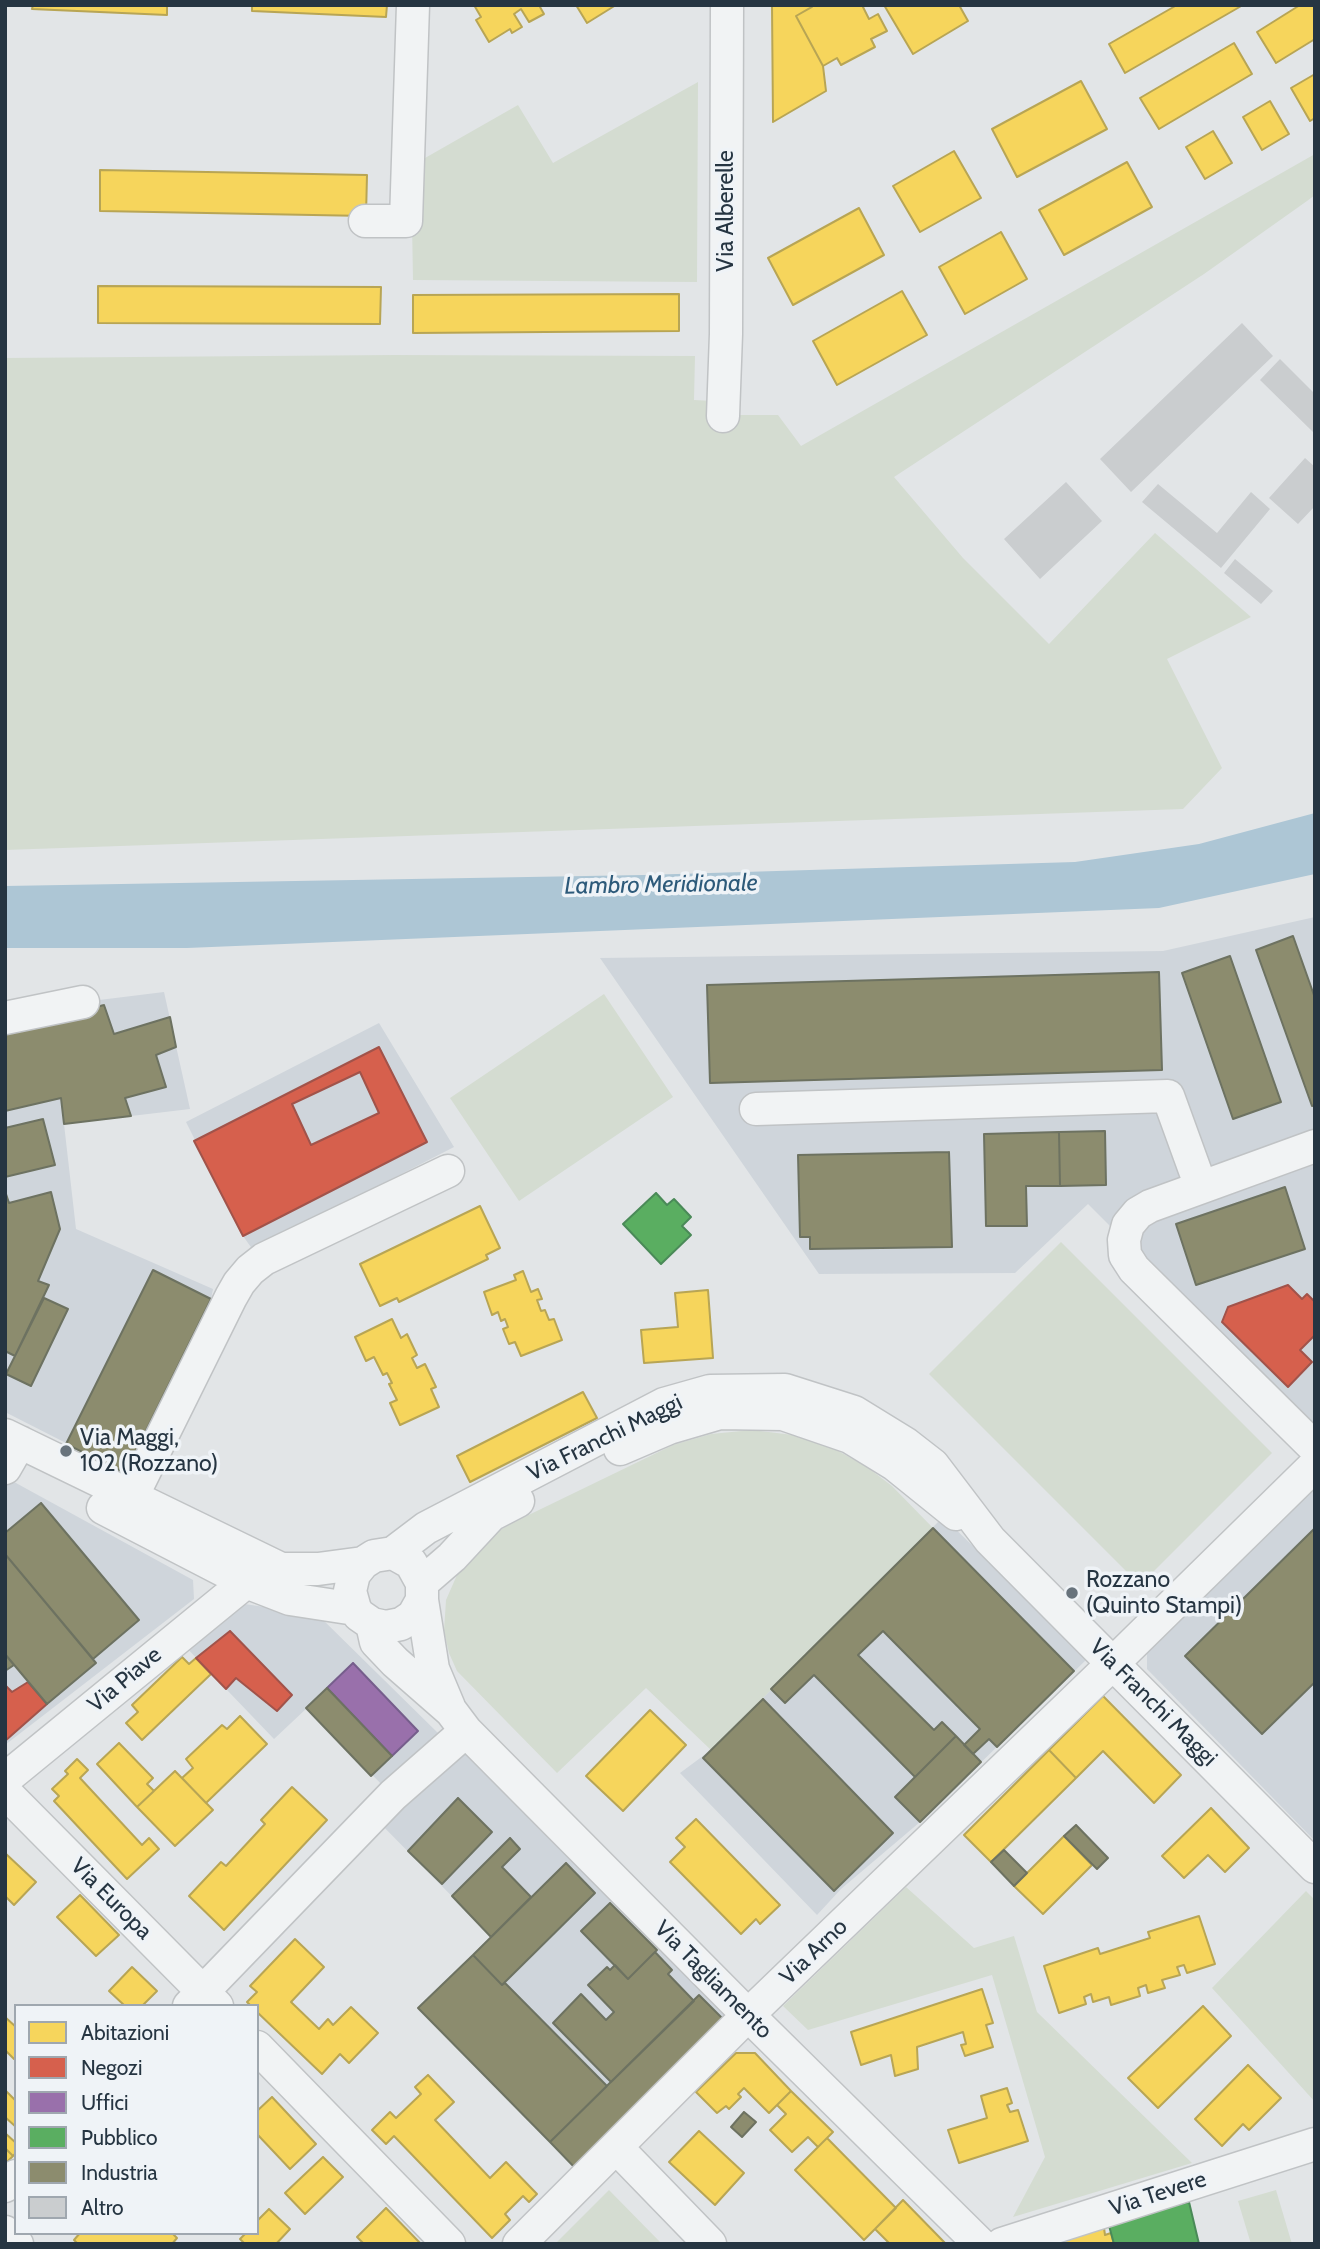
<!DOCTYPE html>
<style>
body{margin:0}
#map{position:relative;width:1320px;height:2249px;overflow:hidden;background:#e2e5e7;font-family:Cabin,sans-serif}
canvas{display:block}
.frame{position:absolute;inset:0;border:7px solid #263542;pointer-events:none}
.legend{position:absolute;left:14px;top:2004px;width:245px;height:231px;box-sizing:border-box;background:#eff3f7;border:2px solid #9fa7af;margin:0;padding:9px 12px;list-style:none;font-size:21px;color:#263542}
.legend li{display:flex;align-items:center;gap:14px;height:35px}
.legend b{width:35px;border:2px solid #9fa7af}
</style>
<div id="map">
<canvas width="1320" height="2249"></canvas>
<div class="frame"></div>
<ul class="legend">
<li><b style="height:19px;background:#f6d55c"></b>Abitazioni</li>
<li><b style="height:19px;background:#d6604d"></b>Negozi</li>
<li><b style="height:19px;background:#9970ab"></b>Uffici</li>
<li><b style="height:19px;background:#5aae61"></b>Pubblico</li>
<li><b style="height:19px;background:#8c8c6e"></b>Industria</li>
<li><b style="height:19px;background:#cacdcf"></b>Altro</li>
</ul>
</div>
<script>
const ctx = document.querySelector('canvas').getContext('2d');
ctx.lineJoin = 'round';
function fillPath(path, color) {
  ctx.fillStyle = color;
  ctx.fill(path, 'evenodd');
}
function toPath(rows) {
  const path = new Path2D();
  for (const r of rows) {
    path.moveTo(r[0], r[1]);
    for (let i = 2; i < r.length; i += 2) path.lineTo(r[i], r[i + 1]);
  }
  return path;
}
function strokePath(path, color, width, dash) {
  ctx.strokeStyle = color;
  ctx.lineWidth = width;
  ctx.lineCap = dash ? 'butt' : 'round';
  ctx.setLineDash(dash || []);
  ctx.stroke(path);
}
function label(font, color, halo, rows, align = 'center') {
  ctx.font = font + ' Cabin,sans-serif';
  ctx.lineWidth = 7;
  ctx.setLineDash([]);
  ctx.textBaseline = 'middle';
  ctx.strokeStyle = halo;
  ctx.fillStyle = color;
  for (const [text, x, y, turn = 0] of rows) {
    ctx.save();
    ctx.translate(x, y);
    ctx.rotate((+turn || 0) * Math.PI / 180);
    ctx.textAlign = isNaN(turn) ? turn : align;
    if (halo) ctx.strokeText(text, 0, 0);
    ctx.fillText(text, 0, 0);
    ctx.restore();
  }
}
fillPath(toPath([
 [1315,917,1315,1448,1124,1240,1088,1204,1015,1273,819,1274,600,958,1163,951],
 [164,992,190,1109,64,1124,76,1229,213,1289,211,1299,125,1473,5,1412,5,1023,83,1002],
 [379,1023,454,1147,253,1250,243,1236,186,1122],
 [1315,1476,1315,1841,1147,1669,1147,1652],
 [5,1477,193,1580,194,1599,5,1745],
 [943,1517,1088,1658,920,1822,841,1889,817,1915,680,1773,711,1750],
 [238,1603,318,1615,439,1734,386,1789,307,1708,274,1739,181,1642],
 [466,1731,748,2015,585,2178,418,2008,491,1936,373,1816]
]), '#cfd5db');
fillPath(toPath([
 [698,82,697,282,413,280,411,166,518,105,553,163],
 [1315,154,1315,195,1307,201,1204,274,894,477,963,558,1049,644,1155,533,1251,617,1167,659,1222,768,1183,809,5,850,5,358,394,355,695,356,694,400,713,401,731,415,778,415,801,446],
 [604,994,673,1097,519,1201,450,1098],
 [1061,1242,1272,1453,1140,1585,929,1374],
 [752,1430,793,1435,831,1447,867,1467,892,1486,933,1528,711,1750,646,1688,557,1773,457,1671,449,1653,444,1631,446,1600,457,1575,470,1557,486,1540,508,1525,673,1445,711,1434],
 [906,1887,974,1948,1014,1936,1037,2012,1192,2163,1013,2217,1045,2157,992,1975,808,2030,783,2006],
 [1306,1891,1315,1900,1315,2102,1212,1988],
 [609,2190,662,2244,555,2244],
 [1276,2190,1292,2244,1251,2244,1238,2201]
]), '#d4dcd1');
fillPath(toPath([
 [1315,813,1315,874,1159,908,187,948,5,948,5,886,644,875,1075,862,1199,844]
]), '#adc6d5');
const homes = toPath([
 [33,5,167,5,167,15,32,9,33,5],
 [252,5,387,5,386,17,252,11,252,5],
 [474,5,542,5,540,7,544,14,529,22,521,9,514,14,522,27,512,33,510,29,489,42,476,20,481,17,474,5],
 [576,5,616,5,587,23,576,5],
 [772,5,811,5,812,7,796,16,823,66,826,91,773,122,772,5],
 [815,5,862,5,869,19,878,14,887,31,871,39,875,47,841,65,837,58,823,66,796,16,815,5],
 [884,5,959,5,968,21,913,54,884,5],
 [1177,5,1243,5,1125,73,1109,44,1177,5],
 [1300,5,1315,5,1315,39,1276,63,1257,32,1300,5],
 [1234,43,1252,74,1159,129,1140,98,1234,43],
 [1315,74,1315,118,1310,121,1291,88,1315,74],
 [1081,81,1107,129,1017,177,992,129,1081,81],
 [1270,101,1289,134,1262,150,1243,117,1270,101],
 [1213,131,1232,163,1205,179,1186,147,1213,131],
 [954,151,981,198,920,232,893,186,954,151],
 [1127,162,1152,207,1064,255,1039,210,1127,162],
 [100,170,367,175,366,216,100,211,100,170],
 [859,208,884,255,793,305,768,258,859,208],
 [1001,232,1027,279,965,314,939,267,1001,232],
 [98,286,381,287,380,324,98,323,98,286],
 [902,291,927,335,837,385,813,341,902,291],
 [679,294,679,331,413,333,413,295,679,294],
 [480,1206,500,1248,486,1255,488,1259,399,1302,397,1298,380,1306,360,1264,480,1206],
 [523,1271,531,1292,538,1289,542,1299,537,1300,541,1311,545,1310,549,1320,554,1319,562,1340,521,1356,515,1342,509,1344,503,1329,508,1327,505,1319,501,1321,498,1312,492,1315,484,1292,516,1280,514,1275,523,1271],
 [708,1290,713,1358,644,1363,641,1330,678,1327,675,1293,708,1290],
 [392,1319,401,1338,407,1334,417,1355,412,1358,417,1368,425,1364,436,1387,431,1389,439,1407,400,1425,390,1403,397,1400,389,1384,392,1383,387,1373,383,1375,374,1357,366,1361,355,1337,392,1319],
 [583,1392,597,1418,470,1482,457,1456,583,1392],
 [182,1657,189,1664,196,1658,211,1674,142,1740,126,1723,138,1712,132,1705,182,1657],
 [1103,1696,1181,1775,1154,1803,1103,1751,1076,1778,1049,1750,1103,1696],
 [650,1710,686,1745,623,1811,586,1776,650,1710],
 [240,1716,267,1744,206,1803,182,1778,193,1768,186,1759,222,1725,227,1729,240,1716],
 [119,1743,153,1778,147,1784,154,1791,137,1807,97,1764,119,1743],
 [1049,1750,1076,1778,991,1862,964,1835,1049,1750],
 [77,1759,88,1770,80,1778,142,1845,149,1838,159,1849,127,1879,54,1801,59,1796,52,1789,68,1774,65,1771,77,1759],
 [175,1771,213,1810,175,1846,137,1807,175,1771],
 [292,1787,327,1820,224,1930,189,1896,221,1862,226,1866,265,1824,261,1820,292,1787],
 [1211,1808,1249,1848,1225,1872,1208,1855,1184,1878,1162,1856,1211,1808],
 [696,1819,780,1905,760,1924,756,1919,741,1934,670,1862,685,1847,676,1838,696,1819],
 [1064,1836,1092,1865,1043,1914,1014,1886,1064,1836],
 [5,1853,36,1882,14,1905,5,1896,5,1853],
 [80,1895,119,1935,96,1956,57,1917,80,1895],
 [1199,1916,1215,1964,1187,1973,1184,1965,1177,1967,1180,1975,1162,1980,1165,1988,1148,1993,1146,1985,1138,1988,1140,1996,1111,2005,1109,1997,1093,2002,1091,1994,1084,1997,1086,2004,1059,2013,1044,1966,1098,1948,1100,1954,1150,1938,1148,1932,1199,1916],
 [295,1939,324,1967,291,2002,319,2029,328,2019,333,2025,351,2007,378,2033,349,2063,340,2054,322,2074,257,2012,257,2006,251,2006,247,2002,257,1992,250,1986,295,1939],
 [132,1967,157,1991,142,2006,125,2006,109,1991,132,1967],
 [982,1989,993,2023,986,2025,993,2047,965,2056,961,2045,966,2044,963,2032,917,2047,918,2069,895,2076,891,2055,861,2065,851,2032,982,1989],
 [1203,2006,1231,2036,1158,2108,1128,2078,1203,2006],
 [5,2017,16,2027,16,2057,14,2059,5,2050,5,2017],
 [736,2053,755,2053,791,2091,769,2113,744,2088,738,2094,741,2097,729,2109,726,2106,717,2113,696,2092,736,2053],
 [1248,2065,1281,2098,1249,2130,1243,2124,1222,2146,1195,2119,1248,2065],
 [428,2075,454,2102,435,2120,490,2178,506,2162,537,2194,529,2202,523,2196,505,2214,510,2220,492,2238,394,2136,386,2144,372,2130,390,2112,396,2118,421,2094,415,2087,428,2075],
 [1007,2088,1012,2103,1007,2105,1010,2112,1018,2110,1028,2141,959,2163,948,2130,987,2118,981,2096,1007,2088],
 [5,2090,16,2101,16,2127,5,2117,5,2090],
 [791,2091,833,2132,818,2147,808,2137,792,2152,770,2130,786,2114,777,2105,791,2091],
 [272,2097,316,2144,290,2169,257,2134,257,2111,272,2097],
 [699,2131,744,2173,715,2205,669,2162,699,2131],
 [5,2133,16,2143,16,2153,13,2156,5,2148,5,2133],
 [827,2138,896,2208,864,2240,795,2170,827,2138],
 [5,2148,13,2156,5,2164,5,2148],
 [323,2157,343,2177,305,2214,285,2193,323,2157],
 [903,2200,946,2244,890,2244,875,2229,903,2200],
 [386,2208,420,2243,420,2244,364,2244,357,2237,386,2208],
 [269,2209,290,2229,276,2244,245,2244,240,2239,246,2233,257,2233,257,2221,269,2209],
 [1104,2228,1105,2235,1111,2233,1114,2244,1043,2244,1104,2228],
 [80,2233,172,2233,177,2238,172,2244,78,2244,74,2240,80,2233]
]);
fillPath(homes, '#f6d55c');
strokePath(homes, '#b8a554', 2);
const shops = toPath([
 [379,1047,427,1142,243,1236,194,1141,379,1047],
 [360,1072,379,1113,311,1145,292,1104,360,1072],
 [1288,1285,1302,1299,1307,1294,1315,1302,1315,1335,1300,1350,1312,1362,1288,1387,1222,1322,1228,1307,1288,1285],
 [230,1631,292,1695,277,1711,236,1678,226,1689,196,1658,230,1631],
 [28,1682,47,1704,5,1741,5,1685,12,1692,28,1682]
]);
fillPath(shops, '#d6604d');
strokePath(shops, '#a1534a', 2);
const offices = toPath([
 [353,1663,418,1731,392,1756,327,1688,353,1663]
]);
fillPath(offices, '#9970ab');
strokePath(offices, '#765e8c', 2);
const public = toPath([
 [656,1193,667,1205,674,1199,691,1217,682,1226,691,1235,661,1264,623,1224,656,1193],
 [1189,2202,1199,2244,1114,2244,1108,2222,1189,2202]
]);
fillPath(public, '#5aae61');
strokePath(public, '#4a8a58', 2);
const industry = toPath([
 [1293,936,1315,998,1315,1105,1312,1106,1256,950,1293,936],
 [1230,956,1281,1102,1233,1119,1182,973,1230,956],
 [1159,972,1162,1070,710,1083,707,985,1159,972],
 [104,1005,114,1034,170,1017,176,1047,156,1055,166,1087,125,1098,131,1116,64,1124,61,1098,5,1111,5,1030,104,1005],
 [43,1119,55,1165,5,1177,5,1128,43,1119],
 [1105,1131,1106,1185,1060,1186,1059,1132,1105,1131],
 [1059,1132,1060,1186,1026,1186,1027,1226,986,1226,984,1134,1059,1132],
 [949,1152,952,1247,810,1249,810,1237,800,1237,798,1155,949,1152],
 [1285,1187,1305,1249,1196,1285,1176,1224,1285,1187],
 [5,1191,9,1203,51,1192,60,1229,38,1281,49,1285,15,1356,5,1351,5,1191],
 [153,1270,211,1299,125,1473,66,1444,153,1270],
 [44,1298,68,1309,31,1386,6,1374,44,1298],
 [41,1503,139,1620,93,1659,5,1554,5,1533,41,1503],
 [933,1528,1074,1671,997,1747,989,1739,973,1754,964,1745,980,1729,883,1631,858,1655,934,1730,942,1722,956,1736,915,1777,814,1675,785,1703,771,1689,933,1528],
 [1315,1528,1315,1682,1262,1734,1185,1656,1315,1528],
 [5,1554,96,1663,47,1704,5,1654,5,1554],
 [5,1654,14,1665,5,1671,5,1654],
 [327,1688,392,1756,371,1776,306,1708,327,1688],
 [763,1699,893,1833,834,1891,703,1758,763,1699],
 [956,1736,981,1762,920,1822,895,1797,956,1736],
 [458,1798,492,1832,442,1884,408,1851,458,1798],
 [1076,1825,1108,1858,1097,1869,1064,1836,1076,1825],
 [510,1838,520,1849,502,1867,531,1897,491,1937,452,1896,510,1838],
 [1004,1850,1027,1873,1014,1886,991,1862,1004,1850],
 [566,1863,595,1893,502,1985,473,1955,566,1863],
 [610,1903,657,1950,628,1979,581,1931,610,1903],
 [655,1952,672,1970,668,1974,694,2001,611,2082,553,2023,581,1994,606,2020,614,2012,588,1985,607,1967,610,1970,615,1965,628,1979,655,1952],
 [473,1955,502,1985,505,1983,607,2086,550,2142,418,2008,473,1955],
 [699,1995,728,2024,578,2171,550,2142,699,1995],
 [744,2112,756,2122,742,2137,731,2127,744,2112]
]);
fillPath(industry, '#8c8c6e');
strokePath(industry, '#6d7261', 2);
fillPath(toPath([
 [1242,323,1273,356,1131,492,1100,459],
 [1280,359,1315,394,1315,430,1313,432,1260,380],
 [1305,458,1315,467,1315,506,1298,524,1269,498],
 [1066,482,1102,521,1040,579,1004,539],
 [1158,484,1217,533,1251,492,1270,509,1221,568,1142,502],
 [1235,559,1273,591,1261,604,1224,573]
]), '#cacdcf');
const minor = toPath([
 [365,221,406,221,413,5],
 [723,416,726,334,727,5],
 [5,1018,83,1002],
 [756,1109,1168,1096,1201,1187],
 [1315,1146,1150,1206,1138,1213,1128,1225,1124,1240,1125,1255,1134,1269,1315,1448],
 [5,1435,281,1569,318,1569,363,1563],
 [620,1449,669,1428,720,1413,783,1414,850,1437,894,1464,956,1514],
 [5,1468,20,1442],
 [103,1508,246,1582,290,1599,355,1609],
 [122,1517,231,1297,239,1283,250,1270,264,1259,448,1171],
 [393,1553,426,1528,664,1404,710,1391,785,1390,854,1412,906,1444,933,1465,990,1540,1315,1867],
 [393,1553,411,1563,422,1583,422,1600,413,1616,401,1624,386,1627,372,1624,359,1615,355,1609,350,1591,354,1574,363,1563,374,1556,393,1553],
 [422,1583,452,1557,491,1515,518,1501],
 [422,1600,433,1669,449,1707],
 [372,1624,376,1642,395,1662,451,1711,466,1731,740,2007,980,2244],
 [5,1779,246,1582],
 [5,1792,217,2006],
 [189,2006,393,1795,466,1731],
 [257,2047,449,2244],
 [616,2147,710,2244],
 [5,2186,16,2176],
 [5,2232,17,2244],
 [519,2244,748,2015,1101,1675,1315,1465],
 [1002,2244,1315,2144]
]);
strokePath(minor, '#c0c3c5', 35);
strokePath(minor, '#f1f3f4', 32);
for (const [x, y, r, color] of [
 [66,1451,7,"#68737c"],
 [1072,1593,7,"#68737c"]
]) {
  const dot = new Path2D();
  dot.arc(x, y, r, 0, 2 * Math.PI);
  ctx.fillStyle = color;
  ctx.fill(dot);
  strokePath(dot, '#eff3f7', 2.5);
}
label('23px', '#263542', '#eff3f7', [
 ["Via Alberelle",726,211,-90],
 ["Via Franchi Maggi",605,1438,-26],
 ["Via Piave",125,1680,-40],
 ["Via Franchi Maggi",1153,1703,45],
 ["Via Europa",111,1899,45],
 ["Via Arno",814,1952,-44],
 ["Via Tagliamento",713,1980,45],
 ["Via Tevere",1158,2194,-18]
]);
label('23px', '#263542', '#eff3f7', [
 ["Via Maggi,",80,1438],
 ["102 (Rozzano)",80,1464],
 ["Rozzano",1086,1580],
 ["(Quinto Stampi)",1086,1606]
], 'left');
label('italic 24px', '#2d5a7a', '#eff3f7', [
 ["Lambro Meridionale",661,885,-1]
]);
</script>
